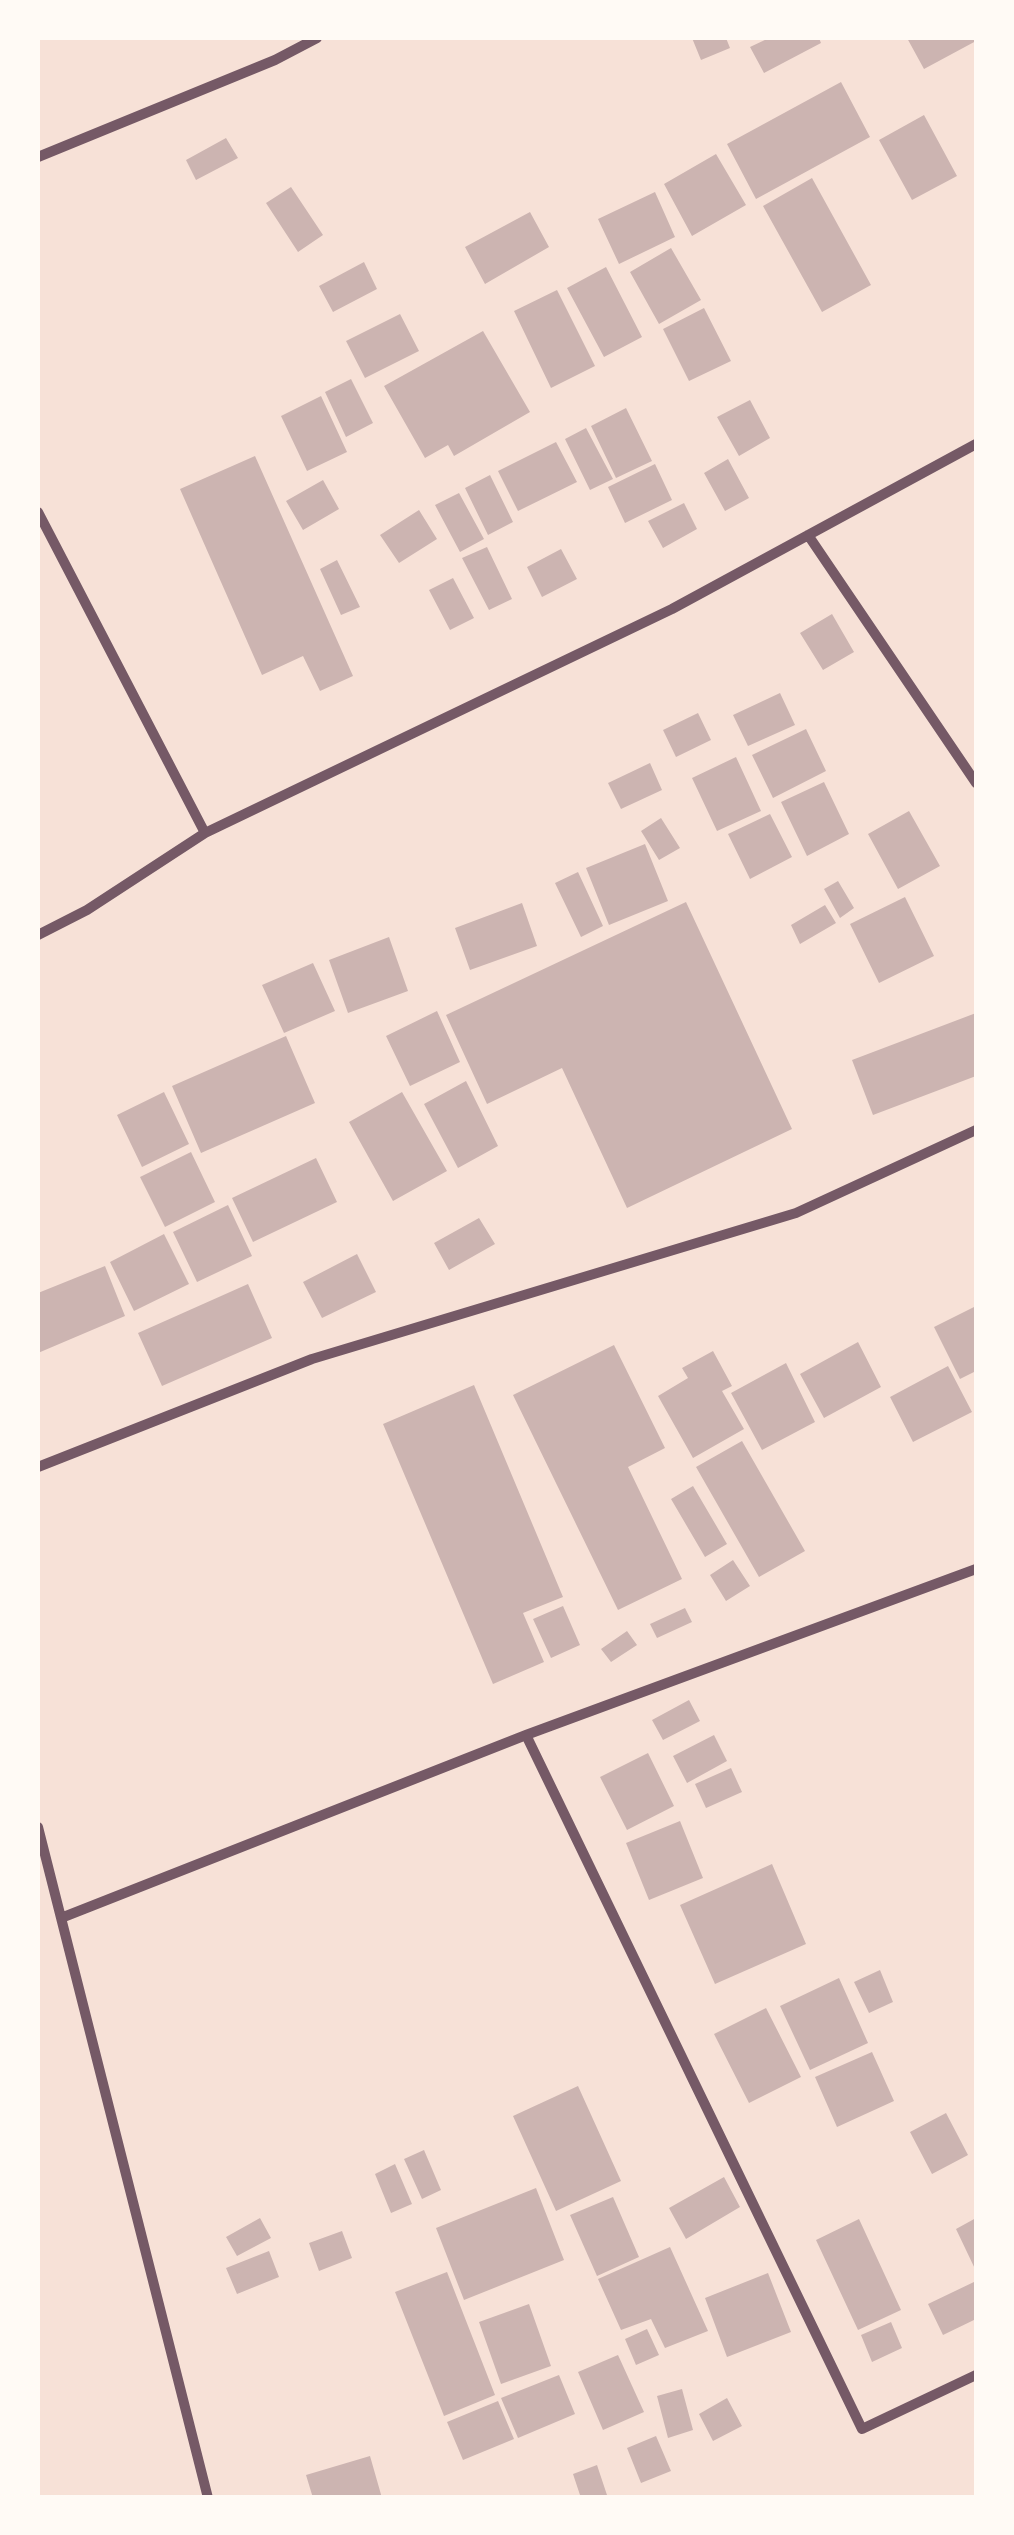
<!DOCTYPE html>
<style>
body{margin:0}
#map{position:relative;width:1014px;height:2535px;overflow:hidden;background:#f7e1d7;font-family:"Roboto Condensed",sans-serif}
canvas{display:block}
.frame{position:absolute;inset:0;border:40px solid #fffaf5;pointer-events:none}
</style>
<div id="map">
<canvas width="1014" height="2535"></canvas>
<div class="frame"></div>
</div>
<script>
const ctx = document.querySelector('canvas').getContext('2d');
ctx.lineJoin = 'round';
function fillPath(path, color) {
  ctx.fillStyle = color;
  ctx.fill(path, 'evenodd');
}
function toPath(rows) {
  const path = new Path2D();
  for (const r of rows) {
    path.moveTo(r[0], r[1]);
    for (let i = 2; i < r.length; i += 2) path.lineTo(r[i], r[i + 1]);
  }
  return path;
}
function strokePath(path, color, width, dash) {
  ctx.strokeStyle = color;
  ctx.lineWidth = width;
  ctx.lineCap = dash ? 'butt' : 'round';
  ctx.setLineDash(dash || []);
  ctx.stroke(path);
}
fillPath(toPath([
 [692,38,726,38,730,48,701,60],
 [769,38,819,38,821,43,764,73,750,47],
 [907,38,976,38,976,41,924,69],
 [841,82,870,137,756,199,727,144],
 [924,115,957,176,912,200,879,140],
 [226,138,238,158,196,180,186,160],
 [716,154,746,205,692,236,664,184],
 [812,178,871,285,822,312,763,206],
 [291,187,323,235,298,252,266,203],
 [655,192,675,237,619,264,598,219],
 [530,212,549,247,485,284,465,247],
 [671,248,701,300,659,324,630,272],
 [364,262,377,289,333,312,319,286],
 [606,267,642,337,604,357,567,288],
 [557,290,595,366,551,388,514,311],
 [704,308,731,361,689,381,663,329],
 [400,314,419,351,365,378,346,341],
 [483,331,530,412,454,456,448,445,425,458,384,386],
 [351,379,373,423,346,437,325,392],
 [321,396,347,452,307,471,281,416],
 [750,400,770,438,739,456,717,417],
 [626,408,652,461,616,478,591,426],
 [586,428,613,479,590,490,565,439],
 [556,442,577,482,518,511,498,471],
 [255,456,353,676,320,691,303,656,262,675,180,489],
 [728,459,749,498,725,511,704,473],
 [655,464,672,500,625,523,608,487],
 [490,475,513,522,488,535,465,488],
 [323,480,339,509,303,530,286,501],
 [459,493,484,539,460,552,435,505],
 [684,503,697,529,663,548,648,521],
 [419,510,437,539,399,563,380,535],
 [487,547,512,599,489,610,462,558],
 [561,549,577,579,542,597,527,567],
 [337,560,360,607,341,615,320,569],
 [453,578,474,618,450,630,429,590],
 [832,614,854,652,823,670,800,633],
 [780,693,795,725,748,746,733,715],
 [698,713,711,740,676,757,663,730],
 [806,729,826,771,773,798,752,755],
 [736,757,761,811,717,831,692,778],
 [650,763,662,790,621,809,608,783],
 [824,782,849,834,807,856,781,802],
 [909,811,940,866,898,889,868,834],
 [770,814,792,857,750,879,728,834],
 [661,818,680,848,659,860,641,831],
 [645,844,668,901,609,925,586,868],
 [578,872,603,926,581,937,555,883],
 [838,881,854,908,840,918,824,889],
 [905,897,934,956,879,983,850,924],
 [686,902,792,1129,627,1208,562,1068,487,1104,446,1015],
 [522,903,537,946,470,970,455,928],
 [825,905,836,923,800,944,791,925],
 [389,937,408,991,348,1013,329,960],
 [313,963,335,1011,284,1033,262,985],
 [437,1011,460,1062,410,1086,386,1036],
 [976,1013,976,1076,873,1115,852,1060],
 [286,1036,315,1103,201,1153,172,1086],
 [466,1081,498,1146,458,1168,424,1104],
 [164,1092,189,1144,142,1167,117,1115],
 [402,1092,447,1171,393,1201,349,1122],
 [191,1152,215,1202,165,1227,140,1177],
 [316,1158,337,1202,253,1242,232,1198],
 [228,1205,252,1256,197,1282,173,1232],
 [479,1218,495,1244,449,1270,434,1243],
 [164,1234,189,1284,134,1311,110,1262],
 [357,1254,376,1292,322,1318,303,1282],
 [105,1266,125,1316,38,1353,38,1293],
 [248,1284,272,1338,162,1386,138,1333],
 [976,1306,976,1371,960,1379,934,1327],
 [858,1342,881,1387,824,1418,800,1374],
 [614,1345,665,1448,628,1467,682,1579,618,1610,513,1395],
 [713,1351,732,1386,722,1391,744,1429,693,1458,658,1396,688,1378,682,1368],
 [786,1363,815,1422,762,1450,731,1393],
 [948,1366,972,1412,913,1442,890,1397],
 [474,1385,563,1597,523,1613,544,1662,493,1684,383,1424],
 [742,1441,805,1551,759,1577,696,1467],
 [693,1486,727,1544,705,1557,671,1499],
 [733,1560,750,1586,726,1601,710,1575],
 [563,1606,580,1645,551,1658,533,1619],
 [685,1608,692,1622,657,1638,650,1624],
 [627,1631,637,1645,611,1662,601,1649],
 [689,1700,700,1721,663,1740,652,1720],
 [714,1735,727,1761,687,1783,673,1756],
 [648,1753,674,1806,627,1830,600,1777],
 [731,1768,742,1792,706,1808,695,1784],
 [680,1821,703,1878,649,1900,626,1843],
 [772,1864,806,1944,715,1984,680,1905],
 [880,1970,893,2002,869,2013,854,1982],
 [839,1978,868,2043,810,2070,780,2006],
 [766,2008,801,2077,749,2103,714,2034],
 [872,2052,894,2101,837,2127,815,2077],
 [578,2086,621,2181,556,2211,513,2116],
 [946,2113,968,2155,932,2174,910,2132],
 [424,2150,441,2190,422,2199,404,2159],
 [395,2164,412,2204,391,2213,375,2174],
 [724,2177,740,2207,686,2239,669,2208],
 [536,2188,564,2260,464,2300,436,2228],
 [613,2197,639,2257,597,2276,570,2215],
 [260,2218,271,2238,237,2256,226,2237],
 [976,2218,976,2271,956,2229],
 [859,2219,901,2310,858,2330,816,2240],
 [342,2231,352,2258,319,2271,309,2243],
 [670,2247,708,2331,665,2348,651,2319,621,2330,598,2279],
 [269,2251,279,2277,237,2294,226,2268],
 [447,2272,495,2395,444,2416,395,2292],
 [768,2273,791,2332,727,2357,705,2298],
 [976,2281,976,2319,943,2335,928,2304],
 [529,2304,551,2366,501,2384,479,2322],
 [891,2322,902,2348,872,2362,861,2335],
 [647,2329,659,2355,636,2365,625,2339],
 [618,2355,644,2412,603,2430,578,2372],
 [559,2375,575,2414,518,2438,501,2398],
 [682,2389,693,2430,668,2438,657,2396],
 [727,2398,742,2426,713,2441,699,2414],
 [498,2401,514,2439,463,2460,447,2422],
 [656,2436,671,2471,641,2483,627,2448],
 [370,2456,382,2498,313,2498,306,2475],
 [597,2465,608,2498,581,2498,573,2474]
]), '#ccb4b1');
strokePath(toPath([
 [38,157,275,60,317,38],
 [38,512,205,833],
 [808,535,976,783],
 [38,935,87,910,205,833,672,609,976,444],
 [38,1467,312,1359,796,1213,976,1130],
 [526,1735,862,2429,976,2375],
 [38,1827,208,2498],
 [61,1918,526,1735,976,1569]
]), '#755966', 10);
</script>
